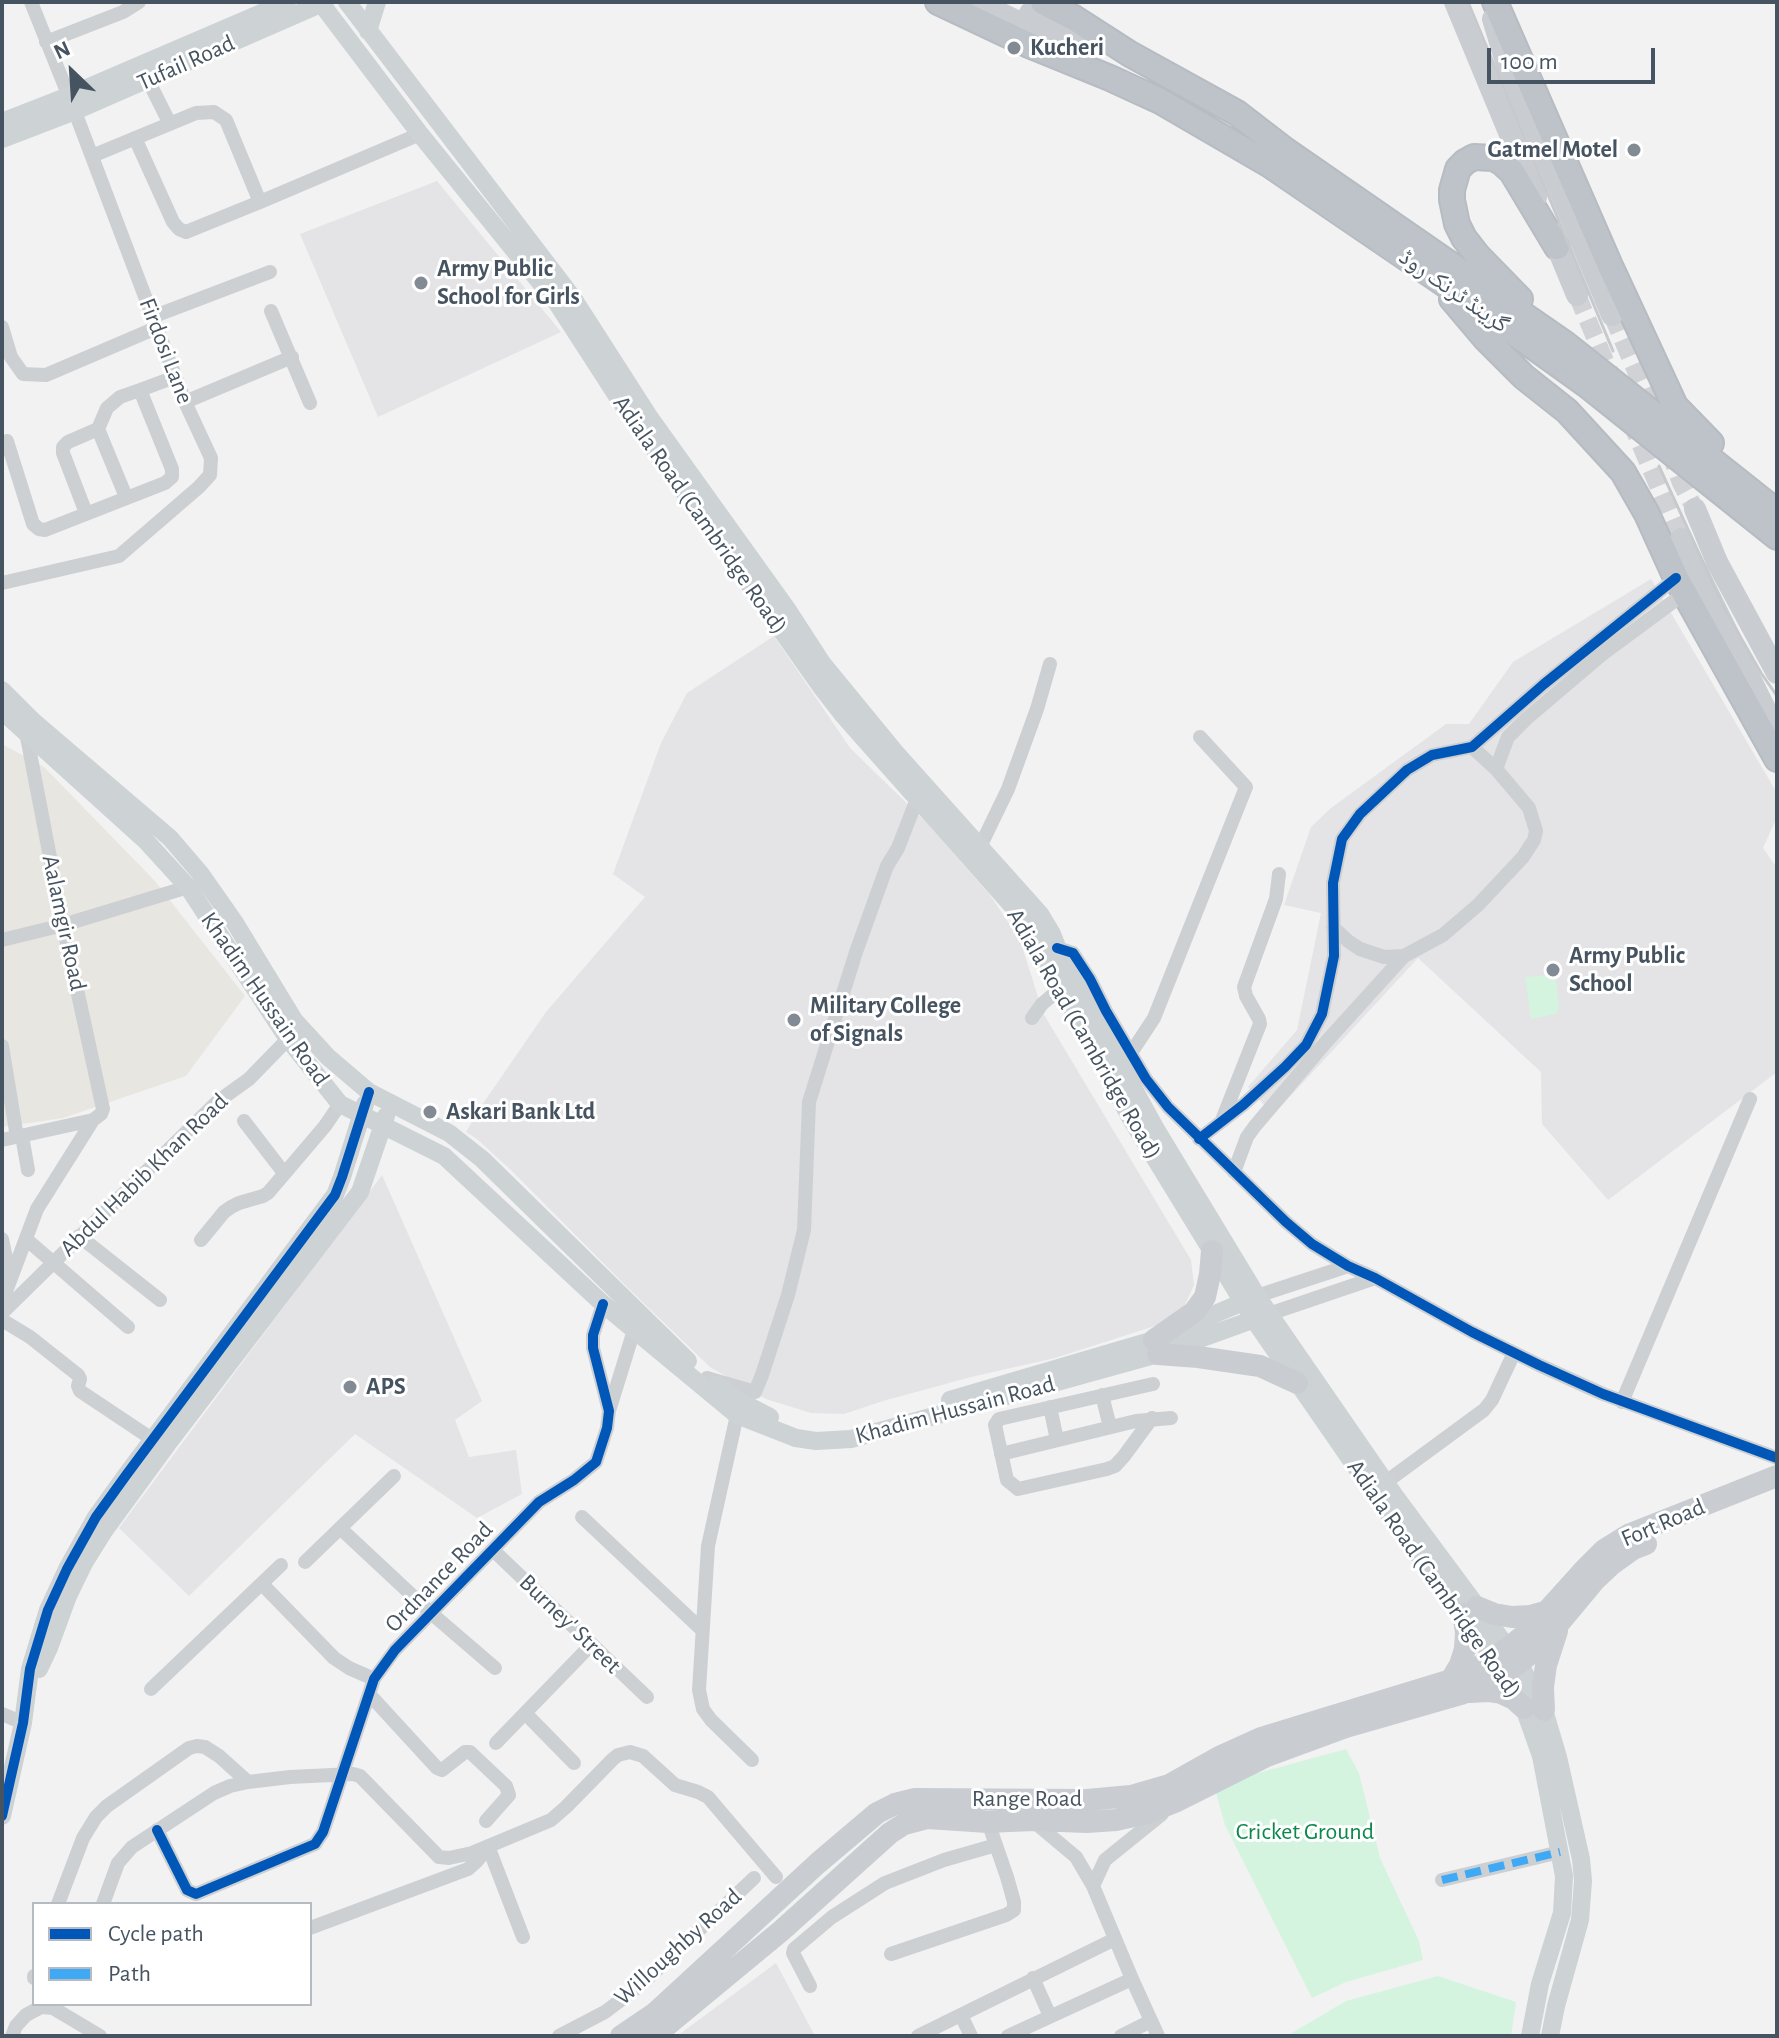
<!DOCTYPE html>
<meta charset="utf-8">
<style>
body{margin:0}
#map{position:relative;width:1779px;height:2038px;overflow:hidden;background:#f2f2f2;font-family:"Alegreya Sans",sans-serif}
canvas{display:block}
.frame{position:absolute;inset:0;border:4px solid #465461;pointer-events:none}
.legend{position:absolute;left:32px;top:1902px;width:280px;height:104px;box-sizing:border-box;background:#fff;border:2px solid #b5bbc0;margin:0;padding:10px 14px;list-style:none;font-size:24px;color:#465461}
.legend li{display:flex;align-items:center;gap:16px;height:40px}
.legend b{width:40px;border:2px solid #b5bbc0}
.north{position:absolute;left:32px;top:32px;width:80px;height:80px;-webkit-text-stroke:6px #fff;paint-order:stroke;rotate:335deg;font-size:22px;font-weight:700;line-height:32px;text-align:center;color:#465461}
.north::after{content:'';display:block;margin:auto;width:28px;height:36px;background:#465461;clip-path:polygon(50% 0,100% 100%,50% 72%,0 100%)}
.scale{position:absolute;left:1487px;top:48px;width:168px;height:36px;box-sizing:border-box;border:4px solid #465461;border-top:0;padding-left:10px;font-size:24px;line-height:28px;white-space:nowrap;color:#465461;-webkit-text-stroke:6px #fff;paint-order:stroke}
</style>
<div id="map">
<canvas width="1779" height="2038"></canvas>
<div class="frame"></div>
<ul class="legend">
<li><b style="height:10px;background:#0057b8"></b>Cycle path</li>
<li><b style="height:10px;background:#3fa9f5"></b>Path</li>
</ul>
<div class="north">N</div>
<div class="scale">100 m</div>
</div>
<script>
const ctx = document.querySelector('canvas').getContext('2d');
ctx.lineJoin = 'round';
function fillPath(path, color) {
  ctx.fillStyle = color;
  ctx.fill(path, 'evenodd');
}
function toPath(rows) {
  const path = new Path2D();
  for (const r of rows) {
    path.moveTo(r[0], r[1]);
    for (let i = 2; i < r.length; i += 2) path.lineTo(r[i], r[i + 1]);
  }
  return path;
}
function strokePath(path, color, width, dash) {
  ctx.strokeStyle = color;
  ctx.lineWidth = width;
  ctx.lineCap = dash ? 'butt' : 'round';
  ctx.setLineDash(dash || []);
  ctx.stroke(path);
}
function label(font, color, halo, rows, align = 'center') {
  ctx.font = font + ' "Alegreya Sans","Noto Naskh Arabic",sans-serif';
  ctx.lineWidth = 6;
  ctx.setLineDash([]);
  ctx.textBaseline = 'middle';
  ctx.strokeStyle = halo;
  ctx.fillStyle = color;
  for (const [text, x, y, turn = 0] of rows) {
    ctx.save();
    ctx.translate(x, y);
    ctx.rotate((+turn || 0) * Math.PI / 180);
    ctx.textAlign = isNaN(turn) ? turn : align;
    if (halo) ctx.strokeText(text, 0, 0);
    ctx.fillText(text, 0, 0);
    ctx.restore();
  }
}
fillPath(toPath([
 [2,744,44,767,154,880,245,996,186,1076,63,1118,2,1127]
]), '#e7e6e0');
fillPath(toPath([
 [437,181,561,332,378,417,300,234],
 [1651,579,1777,793,1777,817,1763,848,1777,868,1777,1072,1608,1200,1542,1124,1541,1072,1418,958,1273,1115,1248,1087,1297,1030,1321,913,1284,905,1311,827,1331,808,1446,724,1469,724,1513,662],
 [774,636,850,748,924,820,990,895,1020,940,1043,1013,1191,1260,1194,1285,1183,1309,1164,1323,1055,1358,971,1377,883,1401,844,1414,811,1413,766,1399,710,1367,629,1289,512,1171,477,1139,466,1132,482,1105,546,1012,645,897,613,874,661,743,687,693],
 [382,1175,482,1401,455,1420,469,1457,516,1450,522,1494,477,1518,355,1434,189,1596,119,1528],
 [776,1963,815,2036,677,2036]
]), '#e4e3e5');
fillPath(toPath([
 [1549,975,1556,978,1559,1009,1556,1014,1531,1019,1525,977],
 [1346,1749,1359,1773,1380,1858,1419,1941,1423,1960,1346,1982,1312,1998,1225,1825,1216,1793,1240,1778],
 [1438,1976,1516,2002,1511,2036,1287,2036,1346,2001]
]), '#d4f4e0');
strokePath(toPath([
 [1577,295,1614,382],
 [1612,315,1655,415],
 [1630,420,1681,539],
 [1669,450,1681,483,1695,509]
]), '#d0d2d5', 18, [18, 9]);
const highway = toPath([
 [938,2,1029,45,1110,78,1160,101,1270,165,1474,304,1587,385,1777,537],
 [1043,2,1074,18,1130,54,1237,113,1285,150,1564,343,1777,512],
 [1495,2,1611,268,1675,406,1711,443],
 [1452,299,1485,338,1524,377,1567,411,1623,472,1647,514,1676,578,1777,759],
 [1520,299,1478,256,1464,238,1457,224,1452,200,1452,190,1458,169,1465,162,1474,157,1493,158,1501,162,1512,172,1557,247]
]);
strokePath(highway, '#b6bcc2', 28);
strokePath(toPath([
 [46,42,123,12,139,2],
 [148,80,170,124],
 [92,156,196,113,214,112,226,120,260,202,186,232,179,229,173,222,135,138],
 [260,202,420,134],
 [271,311,310,403],
 [152,317,270,272],
 [2,327,11,357,23,374,46,375,156,328],
 [185,402,292,357],
 [98,429,126,497],
 [7,441,33,524,39,529,45,530,165,483,172,477,172,469,140,390,175,377],
 [86,513,63,453,63,447,68,442,98,429,107,408,120,397,140,390],
 [2,583,119,556,199,487,210,475,211,458,185,402,72,104,31,2],
 [1496,769,1508,737,1526,719,1605,652,1685,593],
 [980,847,1008,789,1037,709,1050,664],
 [1333,927,1348,941,1360,949,1384,957,1404,956],
 [2,940,63,925,188,887],
 [1057,948,1073,953,1090,979,1106,1011,1146,1079,1168,1107,1286,1222,1312,1244,1348,1266,1375,1278,1472,1332,1539,1365,1603,1394,1777,1458],
 [1032,1018,1042,1004,1061,988],
 [2,1046,17,1137],
 [1131,1053,1154,1018,1246,787,1200,737],
 [1222,1120,1260,1024,1259,1019,1246,996,1244,987,1276,899,1279,874],
 [244,1121,284,1173],
 [22,1136,28,1170],
 [1199,1139,1243,1105,1285,1067,1306,1045,1322,1014,1334,956,1333,883,1342,839,1360,814,1407,770,1432,755,1472,747,1544,684,1676,578],
 [2,1140,93,1120,101,1114,103,1109,63,925,26,732],
 [1234,1172,1247,1137,1255,1126,1326,1042,1404,956,1443,935,1478,905,1523,857,1534,840,1536,831,1529,808,1496,769,1472,747],
 [79,1236,160,1300],
 [2,1239,10,1278],
 [26,1239,128,1327],
 [201,1240,224,1212,231,1207,239,1203,263,1196,268,1193,325,1126,340,1104],
 [1257,1296,1348,1266],
 [2,1302,37,1209,93,1120],
 [2,1313,217,1102,249,1079,288,1039],
 [1269,1314,1375,1278],
 [2,1320,30,1337,78,1375,80,1379,78,1386,80,1391,152,1439],
 [707,1378,755,1392,762,1375,788,1295,804,1230,809,1102,856,952,887,866,898,848,917,799],
 [1102,1395,1110,1427],
 [1622,1402,1750,1099],
 [1050,1407,1057,1440],
 [609,1411,634,1330],
 [737,1415,708,1546,699,1690,703,1709,711,1720,752,1760],
 [1152,1418,1124,1456,1115,1466,1107,1469,1018,1489,1007,1480,995,1425,999,1419,1153,1384],
 [1001,1454,1136,1421,1171,1418],
 [1386,1482,1484,1410,1492,1400,1514,1353],
 [582,1517,702,1630],
 [340,1528,431,1613,495,1668],
 [493,1550,647,1697],
 [305,1562,394,1476],
 [262,1584,334,1658,349,1668,374,1679],
 [151,1689,281,1565],
 [369,1694,437,1768,442,1770,465,1752,470,1752,506,1786,509,1795,486,1821],
 [2,1714,23,1723],
 [526,1714,574,1763],
 [496,1743,591,1645],
 [1033,1821,1076,1857,1093,1886,1132,1979,1158,2036],
 [157,1830,187,1890,196,1894,315,1844,323,1832,374,1679,395,1650,539,1502,574,1480,596,1462,607,1428,609,1411,593,1348,593,1335,603,1304],
 [488,1846,523,1937],
 [1442,1880,1560,1852],
 [1093,1886,1105,1860,1162,1814],
 [58,1904,83,1838,96,1817,107,1806,189,1748,197,1746,205,1747,219,1756,248,1782],
 [103,1904,118,1863,132,1847,214,1793,230,1786,248,1782,290,1777,353,1774,360,1776,439,1857,449,1858,472,1853,551,1820,566,1807,613,1759,618,1755,630,1752,643,1756,675,1785,698,1792,708,1797,776,1877],
 [310,1928,468,1869,477,1861,488,1847],
 [891,1954,1006,1915,1014,1910,1014,1902,1007,1877,988,1822],
 [34,1976,34,1978],
 [1033,1978,1050,2016],
 [810,1986,793,1953,794,1949,832,1917,885,1883,944,1860,996,1845],
 [961,2015,971,2036],
 [12,2036,16,2026,26,2015,41,2007,53,2008,100,2036],
 [559,2036,605,2012,642,1984,754,1878],
 [918,2036,1115,1939],
 [1008,2036,1132,1979],
 [1121,2036,1151,2021]
]), '#cdd0d3', 14);
strokePath(toPath([
 [320,2,420,134,557,303,619,399,822,688,843,715,1024,919,1131,1119,1254,1320,1380,1502,1514,1687,1524,1708,1541,1756,1564,1876,1562,1913,1540,1984,1530,2036],
 [347,2,573,298,650,418,787,609,822,663,895,752,1040,914,1052,934,1061,957,1157,1131,1257,1296,1395,1496,1519,1663,1544,1710,1558,1757,1581,1859,1583,1881,1580,1920,1556,2006,1550,2036],
 [368,31,377,2],
 [2,122,68,96,287,2],
 [2,139,75,111,325,2],
 [2,690,33,721,170,838,200,873,235,923,294,1020,328,1057,369,1092,449,1133,482,1159,688,1361],
 [2,711,145,840,188,887,288,1039,340,1104,444,1156,603,1304,737,1415,796,1438,816,1441,851,1439,1158,1354,1263,1316],
 [717,1385,743,1403,770,1417],
 [950,1400,1154,1340,1255,1297],
 [39,1669,49,1648,68,1596,84,1563,104,1531,169,1442,360,1192,386,1116],
 [2,1816,23,1723,30,1669,48,1610,67,1569,96,1517,127,1474,335,1195,342,1177,365,1104]
]), '#cdd2d5', 18);
strokePath(toPath([
 [977,2,1035,30,1082,59],
 [1455,2,1536,197],
 [1030,13,1101,43],
 [1493,19,1507,65,1612,315],
 [1551,232,1577,295],
 [1695,509,1717,562,1777,673],
 [1681,539,1777,733],
 [1154,1340,1194,1312,1205,1297,1210,1274,1212,1251],
 [1158,1354,1198,1357,1260,1366,1297,1383],
 [1477,1607,1494,1614,1512,1617,1530,1616,1548,1611],
 [1451,1680,1460,1665,1465,1649,1466,1632,1463,1614],
 [1470,1692,1488,1691,1501,1693,1514,1699,1524,1708],
 [1544,1710,1543,1687,1546,1665,1557,1631],
 [621,2036,655,2013,818,1863,877,1813,895,1804,915,1799,1087,1800,1131,1796,1169,1785,1219,1757,1261,1738,1451,1680,1474,1670,1508,1648,1528,1632,1584,1570,1604,1550,1628,1535,1777,1476],
 [654,2036,781,1931,890,1833,904,1824,927,1818,988,1822,1033,1820,1087,1822,1116,1820,1147,1813,1177,1801,1267,1756,1346,1727,1461,1694,1486,1684,1519,1663,1541,1645,1595,1580,1612,1564,1633,1549,1646,1544]
]), '#c9cdd1', 22);
strokePath(highway, '#bdc3c9', 24);
strokePath(toPath([
 [1468,2,1613,351],
 [1659,466,1725,610,1761,673,1777,696]
]), '#c7c9cc', 3);
strokePath(toPath([
 [1442,1880,1560,1852]
]), '#3fa9f5', 8, [16, 8]);
strokePath(toPath([
 [1057,948,1073,953,1090,979,1106,1011,1146,1079,1168,1107,1286,1222,1312,1244,1348,1266,1375,1278,1472,1332,1539,1365,1603,1394,1777,1458],
 [1199,1139,1243,1105,1285,1067,1306,1045,1322,1014,1334,956,1333,883,1342,839,1360,814,1407,770,1432,755,1472,747,1544,684,1676,578],
 [2,1816,23,1723,30,1669,48,1610,67,1569,96,1517,127,1474,335,1195,342,1177,369,1092],
 [157,1830,187,1890,196,1894,315,1844,323,1832,374,1679,395,1650,539,1502,574,1480,596,1462,607,1428,609,1411,593,1348,593,1335,603,1304]
]), '#0057b8', 10);
for (const [x, y, r, color] of [
 [1014,48,8,"#828b94"],
 [1634,150,8,"#828b94"],
 [421,283,8,"#828b94"],
 [1553,970,8,"#828b94"],
 [794,1020,8,"#828b94"],
 [430,1112,8,"#828b94"],
 [350,1387,8,"#828b94"]
]) {
  const dot = new Path2D();
  dot.arc(x, y, r, 0, 2 * Math.PI);
  ctx.fillStyle = color;
  ctx.fill(dot);
  strokePath(dot, '#fff', 3);
}
label('bold 24px', '#465461', '#fff', [
 ["Kucheri",1030,48],
 ["Gatmel Motel",1618,150,"right"],
 ["Army Public",437,269],
 ["School for Girls",437,297],
 ["Army Public",1569,956],
 ["School",1569,984],
 ["Military College",810,1006],
 ["of Signals",810,1034],
 ["Askari Bank Ltd",446,1112],
 ["APS",366,1387]
], 'left');
label('24px', '#465461', '#fff', [
 ["Tufail Road",186,63,-24],
 ["گرینڈ ٹرنک روڈ",1454,291,35],
 ["Firdosi Lane",166,351,69],
 ["Adiala Road (Cambridge Road)",700,515,55],
 ["Aalamgir Road",64,923,78],
 ["Khadim Hussain Road",265,999,55],
 ["Adiala Road (Cambridge Road)",1084,1034,60],
 ["Abdul Habib Khan Road",144,1175,-44],
 ["Khadim Hussain Road",955,1410,-15],
 ["Fort Road",1663,1523,-23],
 ["Ordnance Road",439,1577,-46],
 ["Adiala Road (Cambridge Road)",1434,1579,55],
 ["Burney' Street",570,1624,44],
 ["Range Road",1027,1799],
 ["Willoughby Road",678,1947,-42]
]);
label('24px', '#0c884b', '#fff', [
 ["Cricket Ground",1305,1832]
]);
</script>
